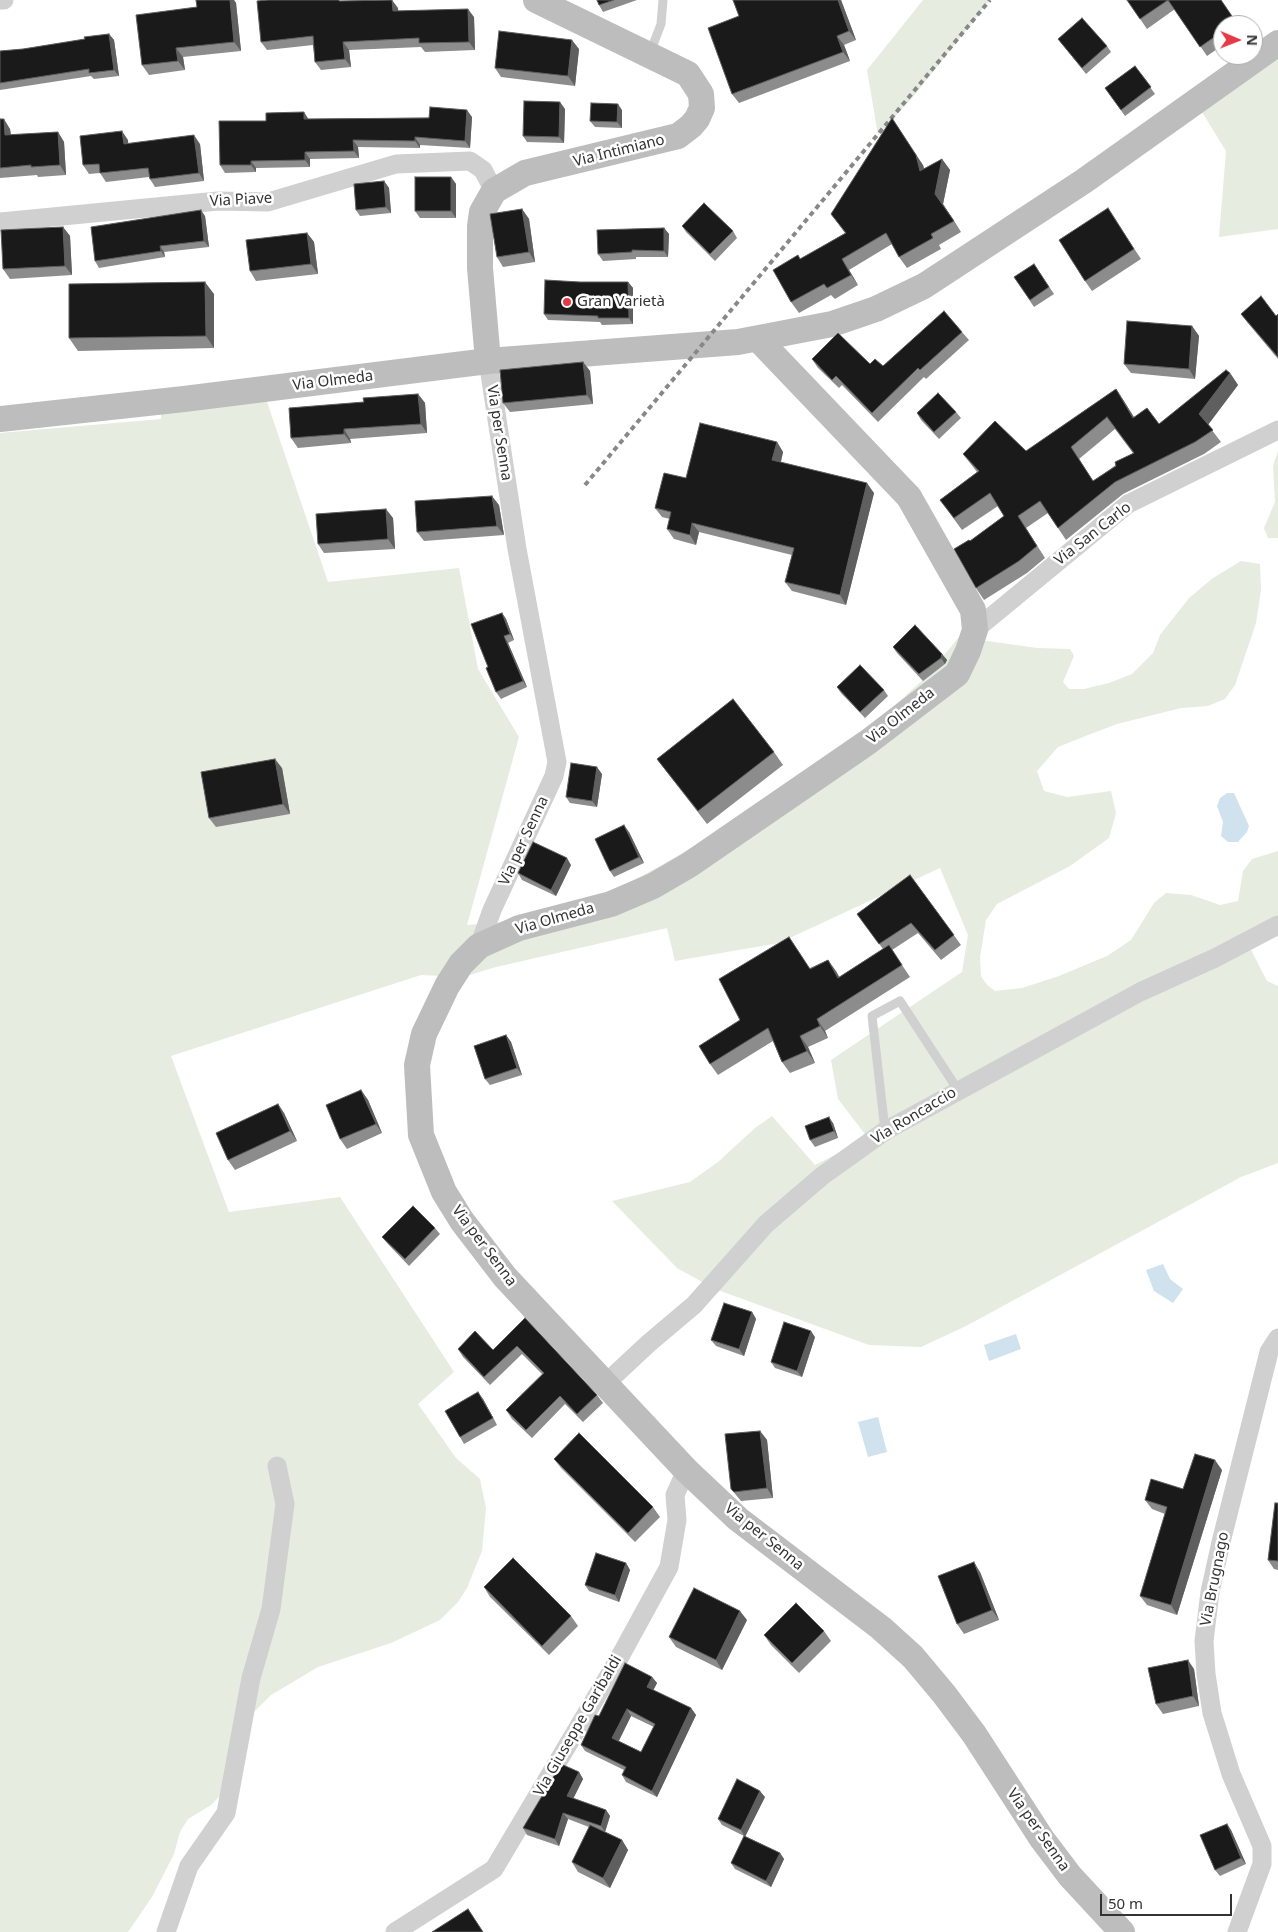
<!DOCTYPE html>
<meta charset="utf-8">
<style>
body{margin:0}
#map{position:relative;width:1278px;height:1932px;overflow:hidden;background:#fff;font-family:"Noto Sans",sans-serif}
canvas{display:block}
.north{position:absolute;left:1213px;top:15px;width:50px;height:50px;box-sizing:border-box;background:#fff;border:1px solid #adadad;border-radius:50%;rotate:91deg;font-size:14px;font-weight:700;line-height:20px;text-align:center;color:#333}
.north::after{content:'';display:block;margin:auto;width:18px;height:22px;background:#e63946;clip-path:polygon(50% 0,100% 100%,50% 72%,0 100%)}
.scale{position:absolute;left:1100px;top:1894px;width:132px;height:22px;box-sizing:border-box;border:2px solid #333;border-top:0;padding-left:6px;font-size:15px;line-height:18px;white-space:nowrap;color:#333;-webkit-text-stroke:4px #fff;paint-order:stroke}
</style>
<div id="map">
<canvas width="1278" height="1932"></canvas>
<div class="north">N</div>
<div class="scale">50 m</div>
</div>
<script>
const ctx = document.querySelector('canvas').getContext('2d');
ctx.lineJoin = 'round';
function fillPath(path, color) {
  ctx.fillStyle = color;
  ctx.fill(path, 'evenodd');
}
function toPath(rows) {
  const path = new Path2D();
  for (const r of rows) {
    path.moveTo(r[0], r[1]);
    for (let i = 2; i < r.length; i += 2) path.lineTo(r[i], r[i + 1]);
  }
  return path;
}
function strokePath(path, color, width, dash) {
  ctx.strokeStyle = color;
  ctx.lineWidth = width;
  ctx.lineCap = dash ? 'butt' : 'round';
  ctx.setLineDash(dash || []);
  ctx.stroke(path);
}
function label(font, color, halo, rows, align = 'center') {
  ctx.font = font + ' "Noto Sans",sans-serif';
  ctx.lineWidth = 5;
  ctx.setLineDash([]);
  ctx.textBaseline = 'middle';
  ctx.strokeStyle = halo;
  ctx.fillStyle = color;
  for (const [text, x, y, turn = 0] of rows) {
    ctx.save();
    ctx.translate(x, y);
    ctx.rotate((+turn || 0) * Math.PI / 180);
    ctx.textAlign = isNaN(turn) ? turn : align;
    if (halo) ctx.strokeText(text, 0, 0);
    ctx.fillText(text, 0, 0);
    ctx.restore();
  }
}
fillPath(toPath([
 [923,0,990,0,913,97,878,135,867,70],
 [1278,56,1278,229,1219,237,1226,151,1199,107],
 [266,399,328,582,459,568,478,669,519,737,467,925,518,921,612,892,660,866,725,828,860,737,926,677,959,637,1037,648,1070,649,1074,656,1063,682,1069,689,1084,689,1109,683,1132,674,1153,653,1160,635,1189,598,1213,578,1241,561,1260,564,1261,590,1256,623,1235,685,1225,699,1208,706,1181,708,1117,724,1088,735,1058,747,1037,771,1044,791,1067,797,1111,791,1116,813,1109,838,1070,866,997,904,986,920,980,957,981,976,987,985,995,991,1022,988,1059,976,1107,956,1131,940,1154,903,1166,893,1191,895,1220,905,1238,901,1243,871,1252,859,1278,851,1278,936,1249,946,1267,981,1278,986,1278,1163,1241,1177,966,1326,921,1347,869,1345,715,1289,677,1268,612,1201,690,1182,718,1162,755,1128,772,1116,815,1165,868,1138,838,1099,831,1060,962,972,968,935,940,868,779,943,675,961,667,928,496,967,463,977,421,975,171,1056,229,1212,340,1197,454,1372,418,1404,456,1458,480,1479,486,1508,482,1551,467,1588,458,1602,440,1620,391,1643,318,1667,271,1695,254,1712,224,1792,211,1805,188,1819,180,1832,174,1854,152,1897,128,1932,0,1932,0,433,161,419,161,411],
 [1278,451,1278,538,1268,538,1264,528,1275,502,1273,466]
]), '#e6ecdf');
fillPath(toPath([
 [1227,793,1234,793,1249,826,1247,832,1238,842,1228,842,1221,836,1223,822,1217,806,1220,798],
 [1163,1264,1170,1279,1183,1289,1173,1303,1154,1291,1146,1270],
 [1016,1334,1021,1349,989,1361,984,1345],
 [878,1417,887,1452,868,1457,858,1422]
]), '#cfe2ee');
strokePath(toPath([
 [650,53,661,24,663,0],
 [885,1130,872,1016,900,1001,958,1090]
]), '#d0d0d0', 9);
strokePath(toPath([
 [0,0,4,0],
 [0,222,218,201,268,202,396,164,470,161,483,170,494,191],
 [975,630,1128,504,1278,430],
 [479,946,492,910,554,776,557,762,517,549,488,361],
 [605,1384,649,1343,694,1305,766,1224,822,1176,885,1131,1140,992,1215,958,1278,925],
 [166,1932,189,1866,226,1813,251,1678,271,1609,285,1504,277,1466],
 [395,1932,494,1869,617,1662,669,1567,677,1520,675,1495,686,1470],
 [1237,1932,1262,1864,1262,1846,1231,1774,1212,1713,1206,1674,1204,1641,1210,1592,1221,1542,1269,1352,1278,1338]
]), '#d0d0d0', 19);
strokePath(toPath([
 [758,339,909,497,973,610,975,630,968,651,957,674,868,742,689,865,653,886,611,904,519,928,479,946,461,964,447,986,424,1034,417,1065,421,1135,444,1192,462,1221,505,1277,686,1470,738,1519,881,1628,913,1657,944,1694,974,1734,1042,1839,1070,1876,1122,1932],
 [488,361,480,268,480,226,482,212,494,191,525,173,678,136,691,126,697,119,702,108,701,94,688,74,536,0],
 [0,419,184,399,488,361,738,342,832,324,876,309,924,286,1084,181,1278,43]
]), '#bdbdbd', 26);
strokePath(toPath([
 [585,485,990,0]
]), '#888', 4, [5, 4]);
fillPath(toPath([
 [196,0,234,0,236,3,241,51,183,57,185,70,149,75,142,65,197,7],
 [597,0,637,0,603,12,599,5],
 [733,0,841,0,856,40,844,45,850,61,739,103,732,94,739,16],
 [1127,0,1221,0,1238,25,1223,25,1223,45,1207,56,1175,9,1147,29],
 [344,1,398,8,398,11,474,17,475,50,425,52,421,47,349,50,351,67,321,70,315,62,313,45,267,50,261,42],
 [109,34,114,40,119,76,94,79,91,76,0,90,0,51,23,49,85,39],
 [1058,39,1107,46,1111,52,1086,74],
 [579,49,575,86,501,77,495,68],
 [1135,66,1155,94,1125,116,1105,88],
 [565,109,564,143,527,142,523,136],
 [622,110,622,128,595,127,590,121],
 [472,117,470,148,420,145,420,148,358,147,359,158,310,159,310,167,256,168,256,172,225,173,220,165,266,121,309,119],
 [0,119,10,129,11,135,58,132,64,142,66,175,38,177,37,175,0,178],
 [128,140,128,144,200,144,204,181,155,187,150,179,149,177,106,182,100,173,89,174,83,165],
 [942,159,950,170,943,204,961,232,939,245,941,249,907,268,899,257,892,244,849,270,858,285,835,299,831,295,799,313,791,302,801,259,845,233,831,214,923,165,924,169],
 [451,177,456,184,456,218,420,218,415,211],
 [384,181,389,188,391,213,360,216,356,210],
 [522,209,529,219,535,262,503,267,497,257],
 [205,216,209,247,164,252,165,257,99,268,95,261],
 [1114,218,1141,259,1092,291,1085,281],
 [682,226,733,231,737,238,715,261,686,232],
 [63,227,70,236,72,275,10,279,3,269],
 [664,228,669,234,668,257,636,257,636,259,603,261,598,254],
 [307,233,314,242,318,274,256,281,250,271],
 [1034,264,1054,294,1034,307,1014,277],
 [628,282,633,288,633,324,602,325,600,322,548,320,544,314],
 [214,294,214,348,78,351,69,338],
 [1241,314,1276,316,1278,314,1278,359,1247,322],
 [1192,326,1199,336,1195,379,1131,373,1124,364],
 [962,332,969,340,926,379,924,377,878,422,842,385,839,388,818,368,812,359,883,366],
 [583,362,590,371,593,404,510,412,503,403],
 [1230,373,1238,385,1208,425,1221,442,1204,454,1123,494,1066,540,1048,513,1026,528,1045,558,1027,573,984,600,976,588,970,541,1004,516,998,506,962,530,940,500,977,472,963,454,1026,451,1116,389,1134,417,1159,424],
 [1115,429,1133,453,1093,481,1079,459],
 [418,394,425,403,427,433,350,439,351,443,298,448,291,438,364,402],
 [956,412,961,418,939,439,921,420,917,413],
 [777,442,783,452,781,462,874,493,846,605,792,591,785,582,792,555,699,532,696,545,674,539,667,529,670,519,662,517,655,508,686,478],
 [499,505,504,535,424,541,417,532],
 [393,518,395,549,324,553,318,544],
 [502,613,506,619,514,640,508,643,527,687,501,699,496,692,488,667],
 [893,647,942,654,947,660,945,664,923,681,897,653],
 [837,687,884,690,888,696,865,718,841,693],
 [774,752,783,765,707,824,666,771,657,759],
 [282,768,290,814,216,827,209,818],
 [602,774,597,807,570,803,566,797],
 [629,832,644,863,614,877,610,871],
 [571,865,556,896,522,880,518,873],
 [910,875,961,945,941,960,918,933,892,950,910,977,825,1031,828,1038,808,1047,815,1063,790,1073,782,1062,773,1041,718,1075,710,1064,740,1020,810,968,828,960,839,977,883,949,857,914],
 [506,1035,511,1042,522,1075,490,1085,485,1079],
 [361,1090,368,1100,382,1133,347,1149,340,1139],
 [278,1104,284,1113,297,1141,235,1170,228,1160],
 [833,1123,838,1138,815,1147,810,1140],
 [435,1228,440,1234,409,1266,387,1243,382,1237],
 [752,1312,756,1319,744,1356,716,1346,711,1340],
 [525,1318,597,1395,603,1403,583,1422,565,1404,532,1438,512,1419,506,1410,542,1374,522,1354,490,1385,463,1357,458,1349,493,1350],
 [815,1337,802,1377,775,1368,771,1362],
 [483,1399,497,1425,464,1444,460,1437],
 [760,1431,767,1440,773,1498,741,1501,731,1489],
 [554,1459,653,1507,660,1517,635,1542,561,1468],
 [1222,1470,1177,1615,1147,1605,1140,1596,1165,1514,1152,1509,1145,1500,1183,1489],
 [1278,1503,1278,1570,1274,1569,1268,1560],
 [626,1563,630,1570,619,1602,589,1591,585,1585],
 [980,1572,999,1620,964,1634,957,1624],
 [484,1587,571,1616,578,1626,549,1655,490,1597],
 [747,1620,722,1670,676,1647,669,1637],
 [824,1631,831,1641,799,1673,771,1645,764,1635],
 [1194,1669,1199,1706,1163,1714,1156,1704],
 [652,1677,657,1683,653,1690,691,1708,696,1715,657,1797,626,1782,622,1775,624,1770,585,1751,581,1745,599,1716],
 [631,1716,654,1727,641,1752,619,1741],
 [579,1772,583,1779,573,1799,606,1810,610,1816,605,1832,622,1840,628,1850,610,1888,578,1872,572,1862,589,1827,568,1819,559,1846,527,1835,523,1828],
 [765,1797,745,1836,780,1853,784,1859,771,1887,735,1869,731,1863,744,1836,722,1825,718,1819],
 [1227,1824,1231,1830,1246,1864,1220,1876,1215,1870]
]), '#8c8c8c');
fillPath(toPath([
 [230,0,234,0,236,3,241,51,234,42],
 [392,0,398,8,399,20,393,11],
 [838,0,841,0,856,40,849,31],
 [468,9,474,17,475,50,469,42],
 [109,34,114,40,119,76,114,70],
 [837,36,844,45,850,61,843,52],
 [572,40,579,49,575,86,568,76],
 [343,42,349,50,351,67,345,59],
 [176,48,183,57,185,70,178,61],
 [560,102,565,109,564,143,559,137],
 [618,104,622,110,622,128,617,122],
 [467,110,472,117,470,148,465,141],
 [304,112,309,120,304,119],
 [892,118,923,165,928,182,920,171],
 [4,119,10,129,12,145,5,135],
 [122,131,128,140,129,153,124,144],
 [58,132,64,142,66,175,60,165],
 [194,135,200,144,204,181,199,173],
 [415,137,420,145,420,148,415,141],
 [353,140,358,147,359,158,354,151],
 [305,152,310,159,310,167,305,160],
 [942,159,950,170,943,204,961,232,935,194],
 [251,161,256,168,256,172,251,165],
 [451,177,456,184,456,218,451,211],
 [384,181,389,188,391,213,386,207],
 [522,209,529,219,535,262,529,252],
 [201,210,205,216,209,247,204,241],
 [63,227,70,236,72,275,65,266],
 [664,228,669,234,668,257,664,251],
 [307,233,314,242,318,274,311,264],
 [160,246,164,252,165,257,161,251],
 [842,259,849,270,858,285,851,275],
 [205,282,214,294,214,348,206,336],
 [628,282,633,288,633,324,629,318],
 [1192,326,1199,336,1195,379,1189,369],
 [583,362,590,371,593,404,587,395],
 [1230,373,1238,385,1207,426,1199,414],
 [1116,389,1124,401,1141,429,1133,418],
 [418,394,425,403,427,433,421,424],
 [344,429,350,439,351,443,344,434],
 [777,442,783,452,779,469,772,460],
 [867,483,874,493,846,605,840,595],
 [492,496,499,505,504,535,497,526],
 [386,509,393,518,395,549,388,539],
 [692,523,699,532,696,545,690,535],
 [502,613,506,619,514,640,510,634],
 [504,636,508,643,527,687,523,681],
 [942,654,947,660,945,664,941,658],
 [275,759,282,768,290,814,283,804],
 [597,767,602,774,597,807,592,801],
 [624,825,629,832,644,863,639,857],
 [567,858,571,865,556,896,551,890],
 [828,960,836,971,846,989,838,978],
 [817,1019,825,1031,828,1038,820,1026],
 [506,1035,511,1042,522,1075,517,1068],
 [800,1036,808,1047,815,1063,807,1051],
 [361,1090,368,1100,382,1133,376,1124],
 [278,1104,284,1113,297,1141,290,1131],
 [829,1117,833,1123,838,1138,834,1131],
 [752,1312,756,1319,744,1356,739,1349],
 [811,1331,815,1337,802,1377,797,1371],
 [478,1392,483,1399,497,1425,493,1418],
 [760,1431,767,1440,773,1498,767,1488],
 [1215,1460,1222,1470,1177,1615,1171,1605],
 [974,1562,980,1572,999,1620,992,1610],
 [626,1563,630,1570,619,1602,615,1595],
 [740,1611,747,1620,722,1670,716,1660],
 [1188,1660,1194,1669,1199,1706,1193,1696],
 [652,1677,657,1683,652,1693,647,1687],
 [691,1708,696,1715,657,1797,652,1791],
 [627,1709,631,1716,617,1744,612,1738],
 [579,1772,583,1779,571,1803,567,1796],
 [760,1791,765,1797,745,1837,741,1830],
 [606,1810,610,1816,605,1832,601,1826],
 [563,1813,568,1819,559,1846,555,1839],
 [1227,1824,1231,1830,1246,1864,1241,1858],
 [622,1840,628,1850,610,1888,603,1878],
 [780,1853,784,1859,771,1887,766,1881]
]), '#5f5f5f');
const building = toPath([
 [196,0,230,0,234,42,176,48,178,61,142,65,136,15,197,7,196,0],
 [268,0,339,0,339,1,392,0,393,11,468,9,469,42,419,43,419,38,343,42,345,59,315,62,313,36,261,42,257,1,268,0],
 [597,0,614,0,599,5,597,0],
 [733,0,838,0,849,31,837,36,843,52,732,94,708,28,739,16,733,0],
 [1127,0,1168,0,1140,19,1127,0],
 [1168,0,1221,0,1236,22,1232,25,1223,25,1223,31,1200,47,1168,0],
 [1082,18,1107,46,1082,68,1058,39,1082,18],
 [499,31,572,40,568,76,495,68,499,31],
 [109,34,114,70,89,73,89,69,0,83,0,51,23,49,85,39,84,37,109,34],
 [1135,66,1151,87,1121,110,1105,88,1135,66],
 [524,101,560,102,559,137,523,136,524,101],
 [591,103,618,104,617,122,590,121,591,103],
 [430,107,467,110,465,141,415,137,415,141,353,140,354,151,305,152,305,160,251,161,251,165,220,165,219,121,266,121,266,113,304,112,304,119,429,118,430,107],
 [892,118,916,155,920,171,942,159,935,194,954,221,931,234,933,238,899,257,886,233,842,259,851,275,827,288,824,284,791,302,773,270,798,255,800,259,846,233,831,214,892,118],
 [0,119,4,119,5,135,58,132,60,165,31,167,31,165,0,168,0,119],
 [122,131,124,144,194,135,199,173,150,179,148,168,100,173,99,164,83,165,80,136,122,131],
 [415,177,451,177,451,211,415,211,415,177],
 [384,181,386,207,356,210,354,184,384,181],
 [704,203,733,231,710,254,682,226,704,203],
 [1108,208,1134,249,1085,281,1059,240,1108,208],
 [522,209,529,252,497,257,490,214,522,209],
 [201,210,204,241,160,246,161,251,95,261,91,227,201,210],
 [63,227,65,266,3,269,1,230,63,227],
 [664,228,664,251,632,250,632,252,598,254,597,230,664,228],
 [307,233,311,264,250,271,246,240,307,233],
 [1034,264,1049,287,1030,300,1014,277,1034,264],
 [545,280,580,282,628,282,629,318,598,318,598,316,544,314,545,280],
 [205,282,206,336,69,338,69,284,205,282],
 [1261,296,1276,316,1278,314,1278,357,1241,314,1261,296],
 [944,311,962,332,920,370,918,368,872,413,836,376,832,380,812,359,838,333,870,364,875,359,883,366,944,311],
 [1127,321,1192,326,1189,369,1124,364,1127,321],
 [583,362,587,395,503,403,500,370,583,362],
 [1226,370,1230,373,1199,414,1213,430,1195,442,1115,482,1058,528,1040,501,1018,516,1037,546,1019,561,976,588,954,549,969,540,970,541,1004,516,990,493,954,518,940,500,979,471,963,454,995,421,1026,451,1116,389,1133,418,1147,408,1159,424,1226,370],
 [1107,417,1134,453,1115,462,1116,466,1093,481,1071,447,1107,417],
 [938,393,956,412,934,432,917,413,938,393],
 [418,394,421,424,344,429,344,434,291,438,289,408,364,402,363,398,418,394],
 [700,423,777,442,772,460,867,483,840,595,785,582,794,548,692,523,690,535,667,529,671,512,655,508,664,473,686,478,700,423],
 [492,496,497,526,417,532,415,501,492,496],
 [386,509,388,539,318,544,316,514,386,509],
 [502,613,510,634,504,636,523,681,496,692,486,668,488,667,471,624,502,613],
 [915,625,942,654,941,658,919,674,893,647,915,625],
 [860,665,884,690,860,712,837,687,860,665],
 [733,699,774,752,698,811,657,759,733,699],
 [275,759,283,804,209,818,201,772,275,759],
 [571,763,597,767,592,801,566,797,571,763],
 [624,825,639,857,610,871,595,839,624,825],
 [533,842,567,858,551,890,518,873,533,842],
 [910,875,954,935,935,950,911,923,879,944,857,914,910,875],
 [789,937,810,969,828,960,838,978,889,945,902,965,817,1019,820,1026,800,1036,807,1051,782,1062,768,1028,710,1064,699,1046,740,1020,719,979,789,937],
 [506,1035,517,1068,485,1079,474,1046,506,1035],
 [361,1090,376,1124,340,1139,326,1105,361,1090],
 [278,1104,290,1131,228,1160,216,1133,278,1104],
 [829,1117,834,1131,810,1140,805,1126,829,1117],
 [413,1206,435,1228,405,1259,382,1237,413,1206],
 [724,1303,752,1312,739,1349,711,1340,724,1303],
 [525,1318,597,1395,577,1414,560,1396,526,1430,506,1410,544,1373,517,1346,484,1377,458,1349,475,1331,493,1350,525,1318],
 [784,1322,811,1331,797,1371,771,1362,784,1322],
 [478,1392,493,1418,460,1437,445,1411,478,1392],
 [760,1431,767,1488,734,1492,731,1489,725,1434,760,1431],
 [579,1433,653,1507,628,1533,554,1459,579,1433],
 [1195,1454,1215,1460,1171,1605,1140,1596,1167,1507,1145,1500,1151,1479,1183,1489,1195,1454],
 [1275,1503,1278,1503,1278,1561,1268,1560,1275,1503],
 [596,1553,626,1563,615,1595,585,1585,596,1553],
 [513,1558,571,1616,542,1646,484,1587,513,1558],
 [974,1562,992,1610,957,1624,938,1576,974,1562],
 [694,1588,740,1611,716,1660,669,1637,694,1588],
 [796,1603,824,1631,792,1663,764,1635,796,1603],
 [1188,1660,1193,1696,1156,1704,1148,1668,1188,1660],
 [625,1663,652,1677,647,1687,691,1708,652,1791,622,1775,626,1767,581,1745,595,1715,599,1716,625,1663],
 [627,1709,655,1724,641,1752,612,1738,627,1709],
 [561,1764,579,1772,567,1796,606,1810,601,1826,563,1813,555,1839,523,1828,561,1764],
 [737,1779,760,1791,741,1830,718,1819,737,1779],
 [1227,1824,1241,1858,1215,1870,1200,1835,1227,1824],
 [590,1825,622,1840,603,1878,572,1862,590,1825],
 [744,1836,780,1853,766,1881,731,1863,744,1836],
 [468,1909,483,1932,432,1932,468,1909]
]);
fillPath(building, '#1a1a1a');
strokePath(building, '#5f5f5f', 1);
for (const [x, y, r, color] of [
 [567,302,5,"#e63946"]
]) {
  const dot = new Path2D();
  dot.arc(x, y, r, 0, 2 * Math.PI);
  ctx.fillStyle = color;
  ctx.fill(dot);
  strokePath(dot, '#fff', 2);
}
label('15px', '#333', '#fff', [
 ["Via Intimiano",619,151,-14],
 ["Via Piave",241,200,-3],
 ["Via Olmeda",333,381,-7],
 ["Via per Senna",499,433,81],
 ["Via San Carlo",1093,534,-38],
 ["Via Olmeda",901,716,-38],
 ["Via per Senna",524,841,-65],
 ["Via Olmeda",555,919,-16],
 ["Via Roncaccio",914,1116,-31],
 ["Via per Senna",484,1246,53],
 ["Via per Senna",764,1537,39],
 ["Via Brugnago",1215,1579,-79],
 ["Via Giuseppe Garibaldi",578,1726,-60],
 ["Via per Senna",1038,1830,55]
]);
label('15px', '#333', '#fff', [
 ["Gran Varietà",577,302]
], 'left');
</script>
